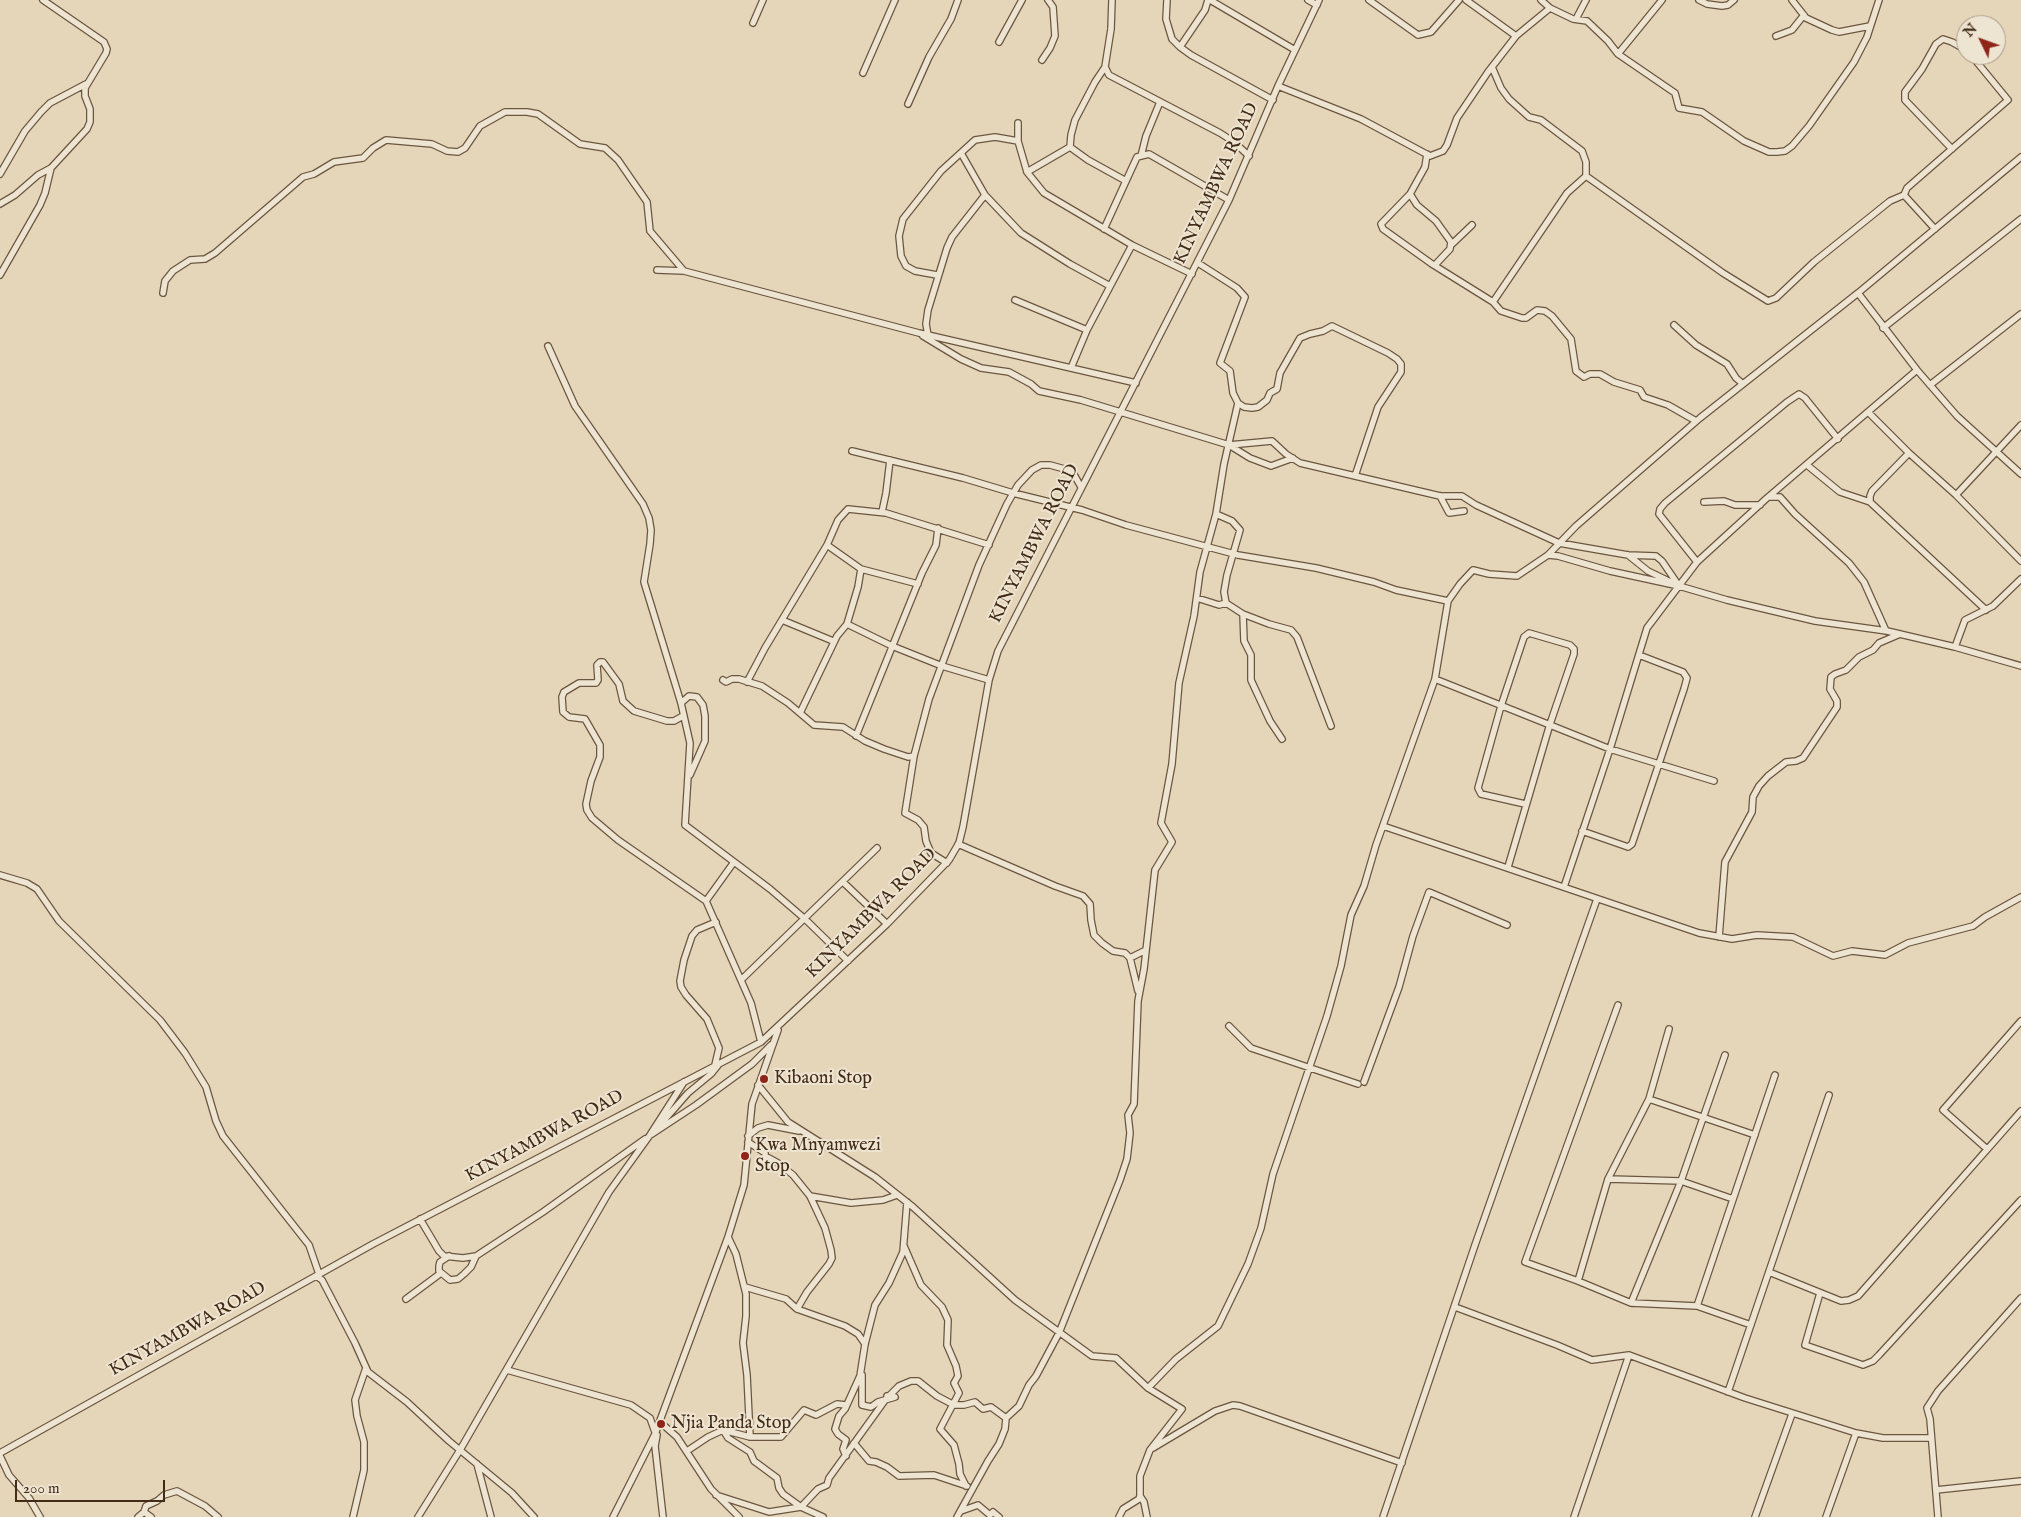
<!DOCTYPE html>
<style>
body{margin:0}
#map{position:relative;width:2021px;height:1517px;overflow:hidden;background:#e5d5b9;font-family:"IM FELL English",serif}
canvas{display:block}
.north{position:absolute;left:1956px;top:15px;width:50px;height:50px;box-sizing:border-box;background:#eee4d2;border:1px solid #a99a87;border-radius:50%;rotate:312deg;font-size:14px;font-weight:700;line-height:20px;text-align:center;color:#422c17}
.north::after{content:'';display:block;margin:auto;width:18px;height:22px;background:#8f2418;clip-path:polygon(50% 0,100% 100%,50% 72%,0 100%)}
.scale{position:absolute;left:15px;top:1480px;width:150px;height:22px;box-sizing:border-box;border:2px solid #422c17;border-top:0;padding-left:6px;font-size:15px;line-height:18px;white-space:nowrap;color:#422c17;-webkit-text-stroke:4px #eee4d2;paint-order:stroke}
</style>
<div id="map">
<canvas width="2021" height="1517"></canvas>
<div class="north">N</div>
<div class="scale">200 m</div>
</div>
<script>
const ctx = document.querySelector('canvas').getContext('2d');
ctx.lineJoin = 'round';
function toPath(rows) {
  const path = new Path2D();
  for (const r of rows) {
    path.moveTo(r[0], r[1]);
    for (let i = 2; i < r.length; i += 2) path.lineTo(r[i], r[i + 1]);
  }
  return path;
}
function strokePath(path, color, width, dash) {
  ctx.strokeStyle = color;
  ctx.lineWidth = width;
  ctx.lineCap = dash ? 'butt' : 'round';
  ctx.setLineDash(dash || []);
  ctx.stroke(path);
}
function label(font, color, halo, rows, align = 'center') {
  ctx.font = font + ' "IM FELL English",serif';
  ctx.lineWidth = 4;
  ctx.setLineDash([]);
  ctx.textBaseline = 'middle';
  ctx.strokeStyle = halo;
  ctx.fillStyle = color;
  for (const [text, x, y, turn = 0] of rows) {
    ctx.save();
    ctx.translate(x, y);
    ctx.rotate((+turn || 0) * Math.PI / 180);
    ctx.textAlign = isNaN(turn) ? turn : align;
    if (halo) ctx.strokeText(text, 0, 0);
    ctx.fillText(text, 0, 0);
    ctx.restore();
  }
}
const minor = toPath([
 [1112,0,1111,29,1105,67,1095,82,1075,120,1071,135,1070,147,1088,160,1126,181],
 [1167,0,1166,19,1172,39,1180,47,1191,55,1273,100],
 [1210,0,1295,50],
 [1308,0,1317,5],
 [1369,0,1418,35,1431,32,1459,0],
 [1466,0,1516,36],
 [1541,0,1550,8,1573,19,1587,21,1608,41,1618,54,1675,93,1679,108,1702,112,1744,141,1769,152,1777,152,1785,151,1792,146,1809,126,1854,62,1867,37,1879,0],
 [1699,0,1707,4,1722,6,1728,5,1734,0],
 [1792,0,1806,18,1832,30,1839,32,1870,26],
 [1576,19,1586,0],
 [753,23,763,0],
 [1776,36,1792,30,1804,15],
 [999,42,1022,0],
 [1180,47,1205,10,1208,0],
 [1618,54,1662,0],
 [1042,60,1050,48,1055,36,1053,7,1048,0],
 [1105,67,1109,75,1220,133,1234,142,1249,156],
 [863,73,895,0],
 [1278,86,1361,119,1430,156,1443,151,1447,145,1457,118,1488,72,1516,36,1550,8],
 [908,104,929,57,951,19,958,0],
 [1018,123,1018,141,1027,172,1044,193,1132,245,1087,330],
 [1952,149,1905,100,1905,92,1922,69,1936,44,1943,39,1952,42,1966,50],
 [961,153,985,195,1021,233,1070,264,1110,286],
 [1427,154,1425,167,1410,194,1381,224,1383,229,1432,264,1493,302,1567,193,1586,176,1586,162,1582,151,1541,120,1529,117,1509,99,1501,88,1492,67],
 [1141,156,1146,136,1160,102],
 [1027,172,1070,147],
 [0,174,25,131,41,112,50,103,86,84],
 [1586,176,1723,273,1768,301,1776,298,1814,262,1890,201,1904,195,1935,229],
 [1410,194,1417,205,1436,221,1451,242,1450,249,1435,265],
 [1904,195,1907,188,2008,100,1971,55],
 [0,204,15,195,38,175,51,168],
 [1104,229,1137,157,1149,154,1229,200],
 [1132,245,1192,274],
 [1451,245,1472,225],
 [657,270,684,271],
 [0,275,40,205,45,193,51,168,87,129,90,122,90,109,85,96,85,88,106,53,107,49,104,42,43,0],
 [937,275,915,271,906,266,901,256,899,236,903,219,941,171,975,140,995,137,1018,141],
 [163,293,165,281,173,271,190,260,205,259,215,253,303,177,314,174,334,162,363,158,373,148,386,140,432,144,447,151,458,152,465,148,480,126,505,112,527,112,538,114,580,144,605,148,618,160,647,202,650,231,684,271,919,333,1136,383],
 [1858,293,1917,370,1957,416,2021,474],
 [1015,300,1087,330,1071,368],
 [1493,302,1501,311,1522,318,1526,318,1537,310,1545,311,1552,316,1571,339,1576,371,1584,377,1590,374,1600,374,1614,382,1640,390,1644,397,1668,405,1696,421],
 [1674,325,1696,345,1727,364,1736,378,1743,384],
 [1883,328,2021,219],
 [928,335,926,324,928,310,947,248,952,237,985,195],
 [923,336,961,359,981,368,1009,372,1031,384,1039,391,1081,400,1229,445,1272,441,1286,454,1300,463,1440,496,1462,496,1476,505,1559,543,1628,555,1656,556,1662,561,1679,586,1648,571,1628,555],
 [548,346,575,406,643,504,649,518,651,530,650,544,644,582,681,703,690,743,685,825,770,889,805,919,848,961],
 [1930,385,2021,314],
 [1238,403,1244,407,1252,408,1258,407,1267,400,1270,393,1277,389,1280,373,1300,338,1310,334,1323,331,1332,326,1388,353,1397,359,1401,364,1401,372,1378,407,1355,476],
 [1868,412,1909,453,1956,495,2021,561],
 [1229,445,1250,458,1271,466,1293,458],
 [852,451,963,478,1013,493,1082,510,1126,525,1238,555,1316,568,1374,582,1396,590,1448,601],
 [1909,453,1872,491,1870,496,1870,502,1986,610],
 [1807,465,1840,492,1870,502],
 [1956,495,2021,425],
 [1440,496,1449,513,1464,511],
 [1770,497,1780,497,1795,514,1849,563,1864,582,1886,631],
 [1704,502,1724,501,1735,505,1760,505],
 [882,512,886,493,890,460],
 [1216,514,1232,521,1240,530,1227,575,1224,592,1226,603,1243,614,1269,624,1291,630,1297,637,1331,726],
 [827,545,861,569,918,584],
 [1548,555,1558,556,1610,571,1679,586,1727,600,1815,621,1887,631,1955,647,2021,666],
 [1697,562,1659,514,1660,509,1665,503,1787,402,1799,394,1805,398,1838,439],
 [1197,598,1219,605,1226,603],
 [1243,614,1244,641,1251,655,1251,680,1270,721,1282,739],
 [782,620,833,641],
 [847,624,892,646,942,666,989,680],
 [1955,647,1965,620,1993,606,2021,579],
 [1435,679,1610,749,1714,781],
 [723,680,726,682,732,679,739,679,762,686,788,703,814,725,843,727,865,741,884,749,908,757,914,756],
 [747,682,765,648,827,545,838,520,848,509,886,513,989,545],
 [681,703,689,696,697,697,703,705,705,716,705,741,690,775],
 [800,713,837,636,847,624,858,587,861,569],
 [683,716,674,721,667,721,634,711,623,701,619,684,603,662,600,662,597,665,598,680,596,683,579,683,564,692,562,697,563,712,569,717,585,719,600,745,600,757,591,781,586,804,587,810,592,818,618,840,706,901,751,1003,761,1042],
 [856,736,922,573,936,545,938,528],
 [1383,826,1699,933,1732,939,1757,935,1793,937,1833,956,1852,951,1885,955,1908,943,1973,926,1985,917,2021,897],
 [1582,831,1628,847,1632,844,1684,689,1687,678,1683,672,1639,655],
 [958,844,1055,886,1083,896,1090,904,1091,920,1094,935,1102,943,1113,951,1125,953,1130,958,1138,991],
 [947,863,931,853,926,841,924,827,918,820,905,813,914,756,929,699,979,565,1007,504,1018,485,1032,470,1041,465,1050,465,1072,471,1081,487],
 [1508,867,1550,724,1574,654,1574,649,1570,645,1529,633,1524,637,1501,706,1478,788,1481,794,1525,804],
 [0,875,27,883,37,889,59,921,160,1020,185,1053,206,1087,216,1121,223,1136,309,1245,319,1274],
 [843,882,887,924],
 [1564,887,1610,749,1647,628,1697,562,1767,498,1917,370],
 [706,901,734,862],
 [1719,937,1725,862,1752,812,1753,797,1759,786,1768,776,1786,762,1796,761,1803,758,1837,707,1837,701,1830,689,1831,677,1835,674,1846,670,1859,657,1873,650,1879,643,1900,634],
 [1130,958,1146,950],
 [741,980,877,848],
 [1618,1005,1525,1262,1578,1281,1631,1303,1697,1306,1751,1325],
 [1229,1026,1251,1048,1358,1084],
 [715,1065,719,1048,707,1019,686,995,681,987,680,981,684,960,692,936,697,930,716,922],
 [1364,1082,1399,987,1413,936,1429,892,1507,925],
 [758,1085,788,1122,875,1177,913,1207,1015,1300,1092,1356,1116,1358,1148,1388,1182,1409,1150,1450,1140,1476,1140,1496,1139,1499,1123,1509,1119,1517],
 [1649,1099,1755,1135],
 [659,1126,688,1093,711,1074,719,1064],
 [652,1134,696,1105,752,1064,771,1045],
 [748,1136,758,1128,768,1125,799,1131],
 [748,1142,765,1153,765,1156,778,1163,793,1175,810,1196,825,1228,831,1250,832,1258,829,1264,807,1292,797,1309],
 [1987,1149,1943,1110,2021,1021],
 [1608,1179,1681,1181,1733,1199],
 [810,1196,851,1203,883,1200,897,1195],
 [420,1219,439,1251,444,1256,463,1258,476,1256,543,1212,645,1139],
 [728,1237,736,1254,746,1294,746,1316,743,1343,747,1375,750,1437],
 [904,1246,921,1285,942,1307,948,1320,947,1345,956,1366,958,1376,954,1383,959,1393,940,1429,954,1445,959,1464,960,1474,966,1486],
 [449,1256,440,1262,439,1266,439,1271,450,1280,458,1279,464,1274,471,1267,476,1256],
 [1769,1272,1841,1301,1849,1300,1858,1296,2021,1111],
 [316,1276,322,1280,355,1343,368,1372,407,1402,449,1441,512,1493,534,1517],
 [1578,1281,1608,1179,1649,1099,1669,1029],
 [745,1287,786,1299,797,1309,845,1326,858,1334,865,1344],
 [1820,1293,1805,1345,1863,1365,1873,1361,1879,1355,2021,1200],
 [406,1299,441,1273],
 [1631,1303,1681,1181,1725,1055],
 [1697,1306,1775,1075],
 [1455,1307,1557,1345,1592,1360,1629,1355,1745,1398,1856,1433,1883,1438,1931,1438],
 [507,1370,631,1405,650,1418,655,1432],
 [862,1375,862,1405,871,1407,878,1402,895,1397,887,1396],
 [1148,1388,1176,1359,1218,1326,1248,1264,1261,1228,1273,1174,1327,1016,1341,966,1351,915,1364,886,1376,845,1435,679,1448,601,1460,584,1473,570,1489,574,1517,576,1548,555,1576,526,1700,418,1858,293,2021,157],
 [1728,1392,1829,1095],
 [660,1422,677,1437,711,1489,739,1517],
 [723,1430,750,1437,781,1437,804,1410,816,1415,837,1404,846,1405],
 [657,1435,655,1446,663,1517],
 [854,1443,869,1461,876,1462,887,1467,899,1476,934,1475,967,1486],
 [1153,1448,1215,1411,1233,1405,1240,1406,1402,1463],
 [687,1451,708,1437,723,1430,728,1438,750,1452,754,1461,777,1478,779,1488,783,1494,801,1507,823,1517],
 [0,1453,373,1244,761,1042,887,924,949,860,959,843,963,827,989,680,998,651,1229,200,1278,86,1319,0],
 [0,1456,9,1475,29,1498,40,1517],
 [846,1456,843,1449,846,1440,838,1434,835,1429,839,1416,845,1409,860,1376,865,1344,875,1305,889,1283,903,1252,907,1202],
 [477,1464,491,1517],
 [1936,1490,2021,1481],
 [716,1495,769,1512,801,1507,818,1489,827,1485,829,1478,886,1399,899,1386,911,1381,918,1381,937,1396,954,1405,964,1405,975,1402,983,1409,991,1407,1006,1418],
 [1140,1496,1144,1502,1147,1517],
 [961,1511,978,1505,990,1515,993,1512,999,1517],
 [144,1512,146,1506,157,1501,164,1495,177,1491,205,1506,218,1517],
 [138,1517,144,1512,151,1517],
 [353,1517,364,1470,364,1442,357,1416,355,1400,366,1368],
 [418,1517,460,1450,609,1192,650,1135,684,1082],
 [613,1517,655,1434,728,1237,744,1185,752,1104,778,1030],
 [957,1517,988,1461,999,1444,1005,1429,1006,1418,1019,1406,1029,1385,1036,1376,1059,1333,1120,1180,1127,1159,1130,1133,1128,1115,1134,1104,1138,1001,1144,969,1155,870,1172,842,1161,823,1172,764,1179,683,1194,616,1200,572,1216,514,1224,464,1238,403,1233,393,1230,371,1220,363,1245,297,1237,288,1198,263],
 [1383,1517,1475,1245,1597,899],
 [1574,1517,1629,1355],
 [1755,1517,1792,1414],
 [1826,1517,1856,1433],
 [1938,1517,1930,1419,1927,1408,1938,1391,2021,1298]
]);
strokePath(minor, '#6b5640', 8);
strokePath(minor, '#eee4d2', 5.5);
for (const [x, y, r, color] of [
 [764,1079,5,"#8f2418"],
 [745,1156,5,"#8f2418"],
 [661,1424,5,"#8f2418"]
]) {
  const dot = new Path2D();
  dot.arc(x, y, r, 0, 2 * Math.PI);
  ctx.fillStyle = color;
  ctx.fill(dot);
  strokePath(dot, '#eee4d2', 2);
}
label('18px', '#422c17', '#eee4d2', [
 ["KINYAMBWA ROAD",1217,184,-65],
 ["KINYAMBWA ROAD",1035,544,-63],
 ["KINYAMBWA ROAD",872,914,-45],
 ["KINYAMBWA ROAD",545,1137,-28],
 ["KINYAMBWA ROAD",188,1330,-29]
]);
label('18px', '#422c17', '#eee4d2', [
 ["Kibaoni Stop",774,1079],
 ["Kwa Mnyamwezi",755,1146],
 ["Stop",755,1167],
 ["Njia Panda Stop",671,1424]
], 'left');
</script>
